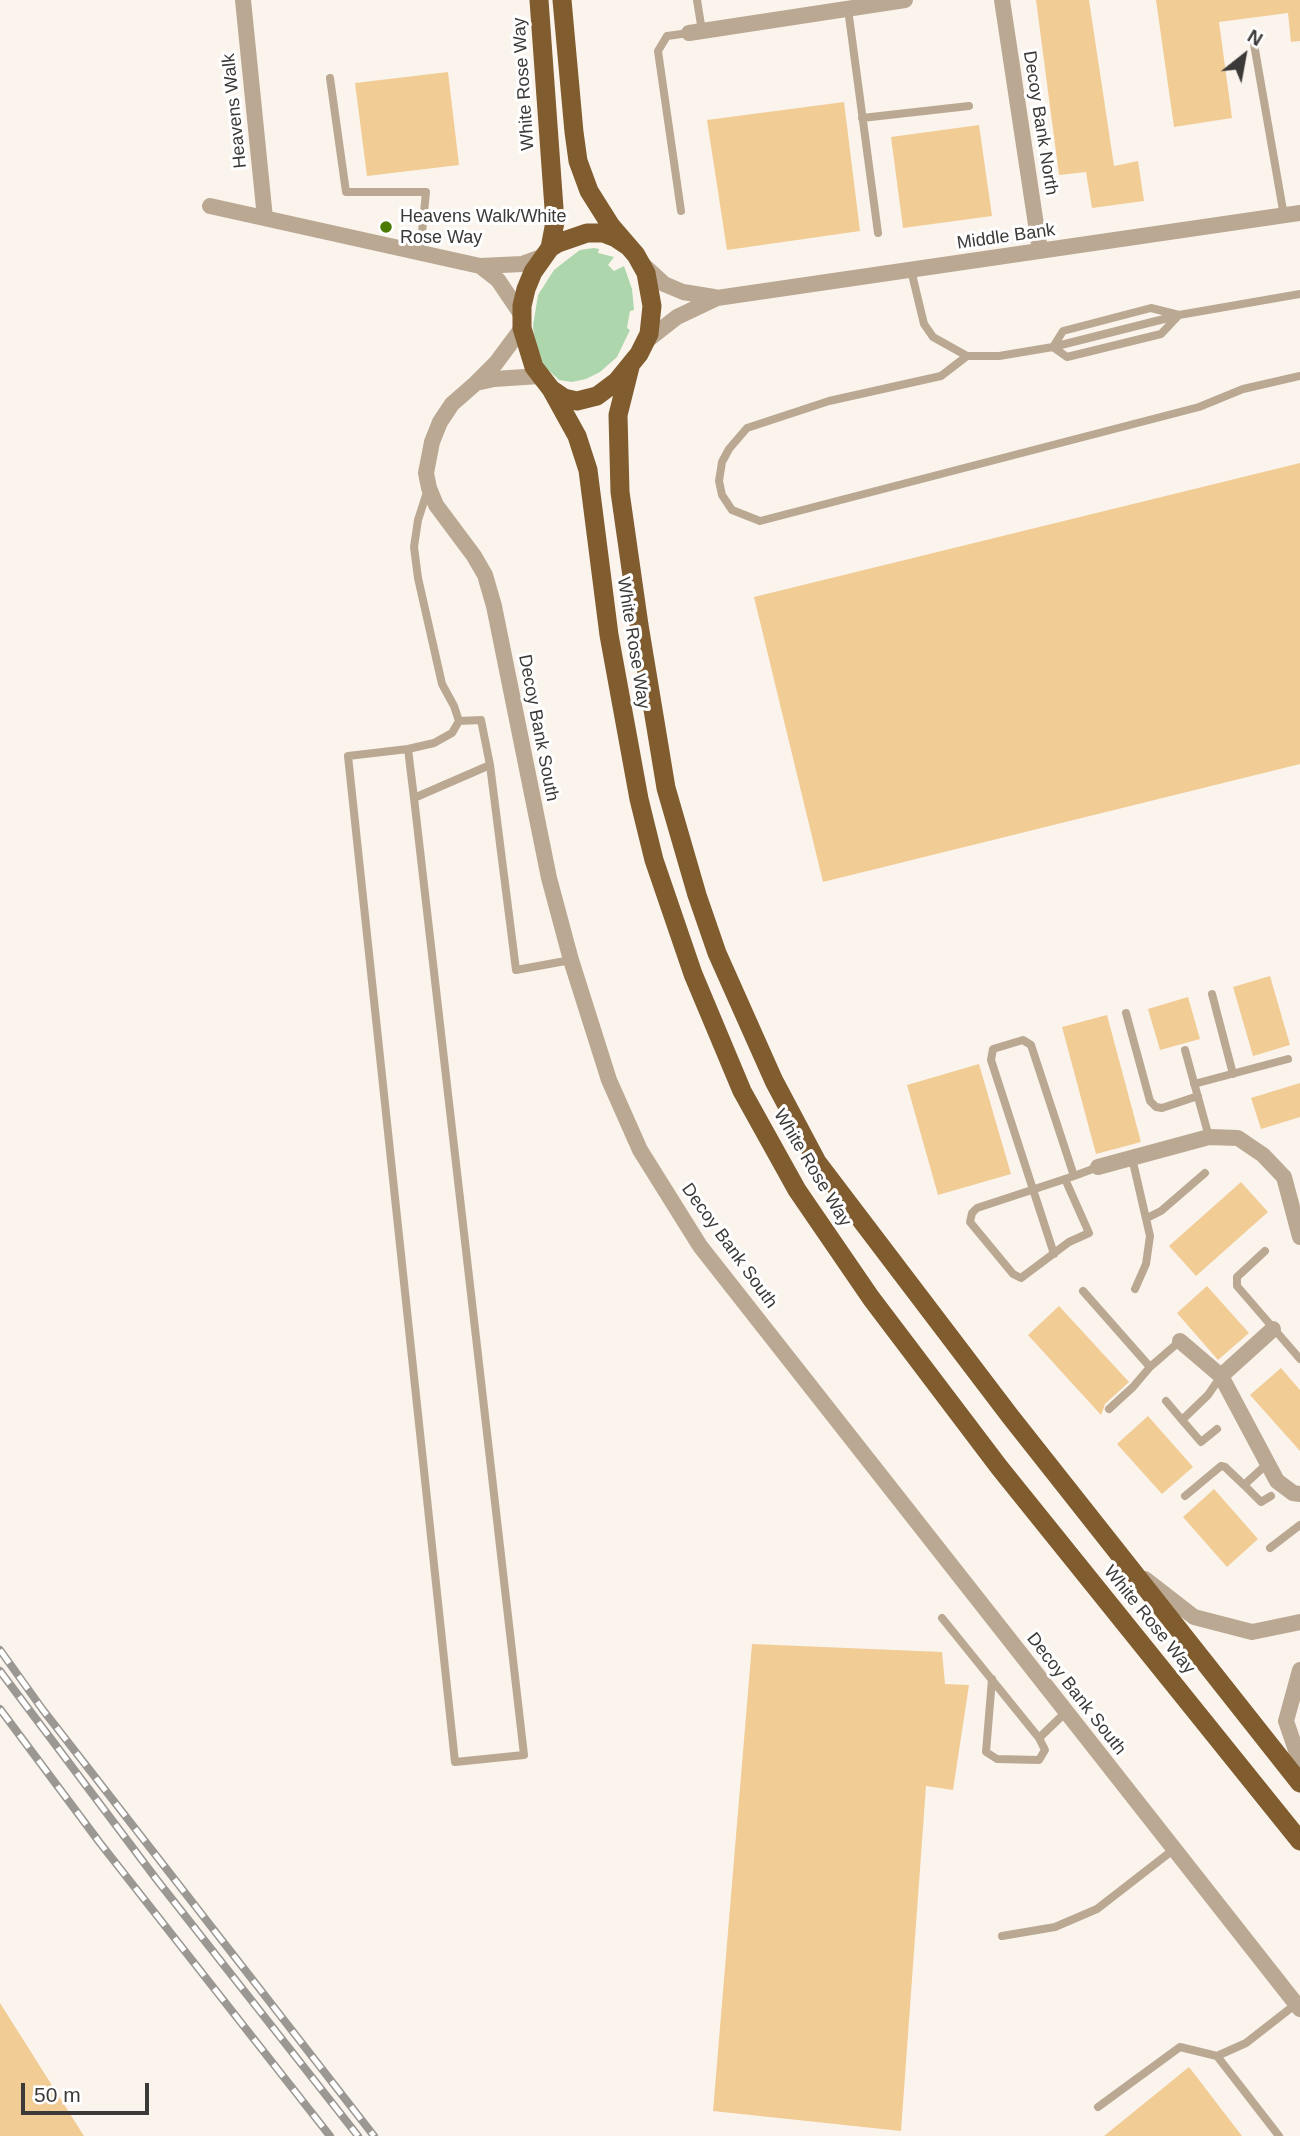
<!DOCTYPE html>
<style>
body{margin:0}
#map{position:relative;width:1300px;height:2136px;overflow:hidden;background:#faf4ed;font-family:Arial,sans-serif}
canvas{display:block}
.north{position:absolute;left:1209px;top:21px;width:70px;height:70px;-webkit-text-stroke:5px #fff;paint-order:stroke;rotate:31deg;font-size:19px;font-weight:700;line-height:28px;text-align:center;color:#3c3a38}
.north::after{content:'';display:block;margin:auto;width:24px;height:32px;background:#3c3a38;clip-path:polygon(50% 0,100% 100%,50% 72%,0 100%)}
.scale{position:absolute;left:21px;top:2083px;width:128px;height:32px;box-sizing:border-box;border:4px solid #3c3a38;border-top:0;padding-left:9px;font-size:21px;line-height:24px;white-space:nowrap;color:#3c3a38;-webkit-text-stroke:5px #fff;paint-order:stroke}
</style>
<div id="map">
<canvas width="1300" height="2136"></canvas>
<div class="north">N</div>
<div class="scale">50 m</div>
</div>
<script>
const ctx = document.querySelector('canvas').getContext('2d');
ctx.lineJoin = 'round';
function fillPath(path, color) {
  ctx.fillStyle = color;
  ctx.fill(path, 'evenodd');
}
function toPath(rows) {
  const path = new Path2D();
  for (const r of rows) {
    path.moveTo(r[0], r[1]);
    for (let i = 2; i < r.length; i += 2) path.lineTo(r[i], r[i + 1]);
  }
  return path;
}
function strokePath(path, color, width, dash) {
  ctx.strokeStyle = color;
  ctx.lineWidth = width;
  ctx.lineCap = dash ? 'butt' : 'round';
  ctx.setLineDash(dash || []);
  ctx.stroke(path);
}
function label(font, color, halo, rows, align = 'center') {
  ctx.font = font + ' Arial,sans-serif';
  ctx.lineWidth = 6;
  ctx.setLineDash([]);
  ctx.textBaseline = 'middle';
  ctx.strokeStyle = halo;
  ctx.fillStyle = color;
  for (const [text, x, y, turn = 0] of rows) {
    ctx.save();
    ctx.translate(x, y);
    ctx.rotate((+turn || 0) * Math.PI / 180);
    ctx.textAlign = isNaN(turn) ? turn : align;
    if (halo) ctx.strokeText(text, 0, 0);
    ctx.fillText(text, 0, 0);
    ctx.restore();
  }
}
fillPath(toPath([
 [594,248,599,249,598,253,614,257,608,265,614,271,624,266,632,289,634,310,630,311,627,328,630,330,617,357,600,372,586,379,572,382,559,380,544,366,535,343,533,326,538,295,554,270,568,259,580,250]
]), '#add6ac');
fillPath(toPath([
 [1036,0,1089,0,1114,166,1138,161,1144,201,1092,208,1086,172,1059,175],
 [1156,0,1300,0,1300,41,1291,42,1288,13,1219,22,1232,118,1174,127],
 [448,72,459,165,367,176,355,83],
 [844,102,860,231,727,250,707,120],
 [979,125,992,216,903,228,891,137],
 [1300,463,1300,764,823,882,754,597],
 [1270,976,1290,1045,1253,1056,1233,987],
 [1188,997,1200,1039,1160,1050,1148,1009],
 [1107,1015,1141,1142,1096,1154,1062,1027],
 [979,1064,1011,1174,938,1195,907,1085],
 [1300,1083,1300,1117,1261,1129,1251,1098],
 [1241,1182,1268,1212,1196,1276,1169,1246],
 [1207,1286,1249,1333,1218,1360,1177,1313],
 [1059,1306,1129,1382,1105,1404,1101,1415,1028,1335],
 [1281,1368,1300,1390,1300,1451,1250,1395],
 [1148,1416,1193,1467,1162,1494,1117,1444],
 [1214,1489,1258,1539,1227,1567,1183,1517],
 [752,1644,942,1652,945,1684,969,1685,953,1790,926,1786,901,2131,713,2111],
 [0,2003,84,2136,0,2136],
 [1189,2067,1242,2136,1104,2136]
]), '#f2cc95');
strokePath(toPath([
 [697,0,702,31],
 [848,9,878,233],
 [1254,44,1284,216],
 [330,78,346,192,426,192,420,253],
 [862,118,969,106],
 [681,211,658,51,667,36,689,33],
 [911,270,924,324,933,337,967,356,999,356,1053,347,1063,331,1151,308,1179,315],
 [1053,347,1067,357,1161,334,1179,315,1300,294],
 [1053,347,1176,316],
 [967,356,941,376,829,401,747,428,729,449,722,462,719,481,722,495,732,510,760,521,1199,407,1243,389,1300,376],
 [459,721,481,720,490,765,516,970,571,960],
 [408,749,434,743,452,733,459,721,454,706,442,684,418,578,414,547,418,520,428,489],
 [414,798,408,749,348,756,455,1762,524,1755,414,798,490,765],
 [1212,994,1233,1074],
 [1126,1013,1150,1101,1156,1107,1162,1108,1198,1096],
 [1185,1050,1209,1137],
 [1194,1084,1288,1059],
 [1132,1158,1150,1236,1146,1264,1135,1289],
 [1065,1179,1089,1233,1069,1242,1021,1278,1013,1274,970,1222,972,1213,977,1208,1065,1179,1074,1176,1098,1167],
 [1147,1218,1161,1211,1205,1173],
 [1265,1251,1237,1277,1237,1286,1300,1359],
 [1054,1254,991,1060,993,1049,1023,1040,1031,1045,1074,1176],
 [1083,1291,1150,1367,1180,1341],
 [1166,1401,1182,1420],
 [1109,1409,1133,1387,1150,1367],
 [1217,1429,1201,1442,1182,1420,1208,1395,1221,1376],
 [1244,1485,1261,1502,1271,1496],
 [1185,1496,1221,1466,1225,1467,1244,1485,1268,1463],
 [1270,1548,1300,1525],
 [942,1618,1039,1738,1066,1712],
 [992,1679,986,1752,997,1759,1039,1760,1045,1750,1039,1738],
 [1002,1936,1055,1927,1097,1909,1173,1850],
 [1217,2056,1279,2136],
 [1098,2107,1180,2047,1217,2056,1246,2043,1296,2004]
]), '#bba892', 8);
strokePath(toPath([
 [243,0,265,218],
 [1002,0,1040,251],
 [689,33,905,0],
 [210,206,480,266,522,264,544,256],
 [641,263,664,284,683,292,714,297],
 [480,266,498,280,523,317],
 [522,328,496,363,476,383,494,379,540,376],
 [645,342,677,317,717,298,1300,213],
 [476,383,452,404,440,422,432,442,426,473,429,488,436,505,474,556,485,575,494,606,549,878,571,960,609,1080,640,1150,700,1246,1300,2009],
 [1098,1167,1209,1137,1238,1138,1263,1155,1284,1177,1300,1237],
 [1180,1341,1221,1376,1277,1481,1293,1493,1300,1494],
 [1221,1376,1273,1329],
 [1145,1579,1194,1617,1252,1632,1300,1622],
 [1300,1670,1286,1721,1300,1762]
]), '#bba892', 16);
strokePath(toPath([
 [539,0,555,222,550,248],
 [628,246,616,238,603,233,587,233,558,243,550,248,533,272,526,289,522,306,522,328,534,367,551,389,577,436,588,470,609,635,639,799,654,860,693,974,742,1091,797,1190,871,1298,999,1467,1300,1841],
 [630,367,618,415,620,492,639,625,666,788,697,895,717,953,774,1081,817,1162,1010,1416,1300,1783],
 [551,389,564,398,577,401,597,396,617,381,639,354,649,334,652,306,646,273,636,255,611,226,589,191,578,161,574,132,562,0]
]), '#805c2e', 19);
const rail = toPath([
 [0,1650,43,1710,374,2136],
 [0,1671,157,1880,358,2136],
 [0,1709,100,1843,330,2136]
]);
strokePath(rail, '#9b9793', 8);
strokePath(rail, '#fff', 5, [16]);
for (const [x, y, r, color] of [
 [386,227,7,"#4b7b04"]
]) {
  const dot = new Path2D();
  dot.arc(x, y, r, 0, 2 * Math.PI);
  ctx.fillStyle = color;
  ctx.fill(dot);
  strokePath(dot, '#fff', 2.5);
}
label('18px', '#3c3a38', '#fff', [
 ["White Rose Way",524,84,-94],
 ["Heavens Walk",235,111,-96],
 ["Decoy Bank North",1040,123,81],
 ["Middle Bank",1006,237,-8],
 ["White Rose Way",633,643,81],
 ["Decoy Bank South",538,728,79],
 ["White Rose Way",812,1168,59],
 ["Decoy Bank South",729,1246,54],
 ["White Rose Way",1149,1620,51],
 ["Decoy Bank South",1076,1694,52]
]);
label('18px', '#3c3a38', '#fff', [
 ["Heavens Walk/White",400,217],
 ["Rose Way",400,238]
], 'left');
</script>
